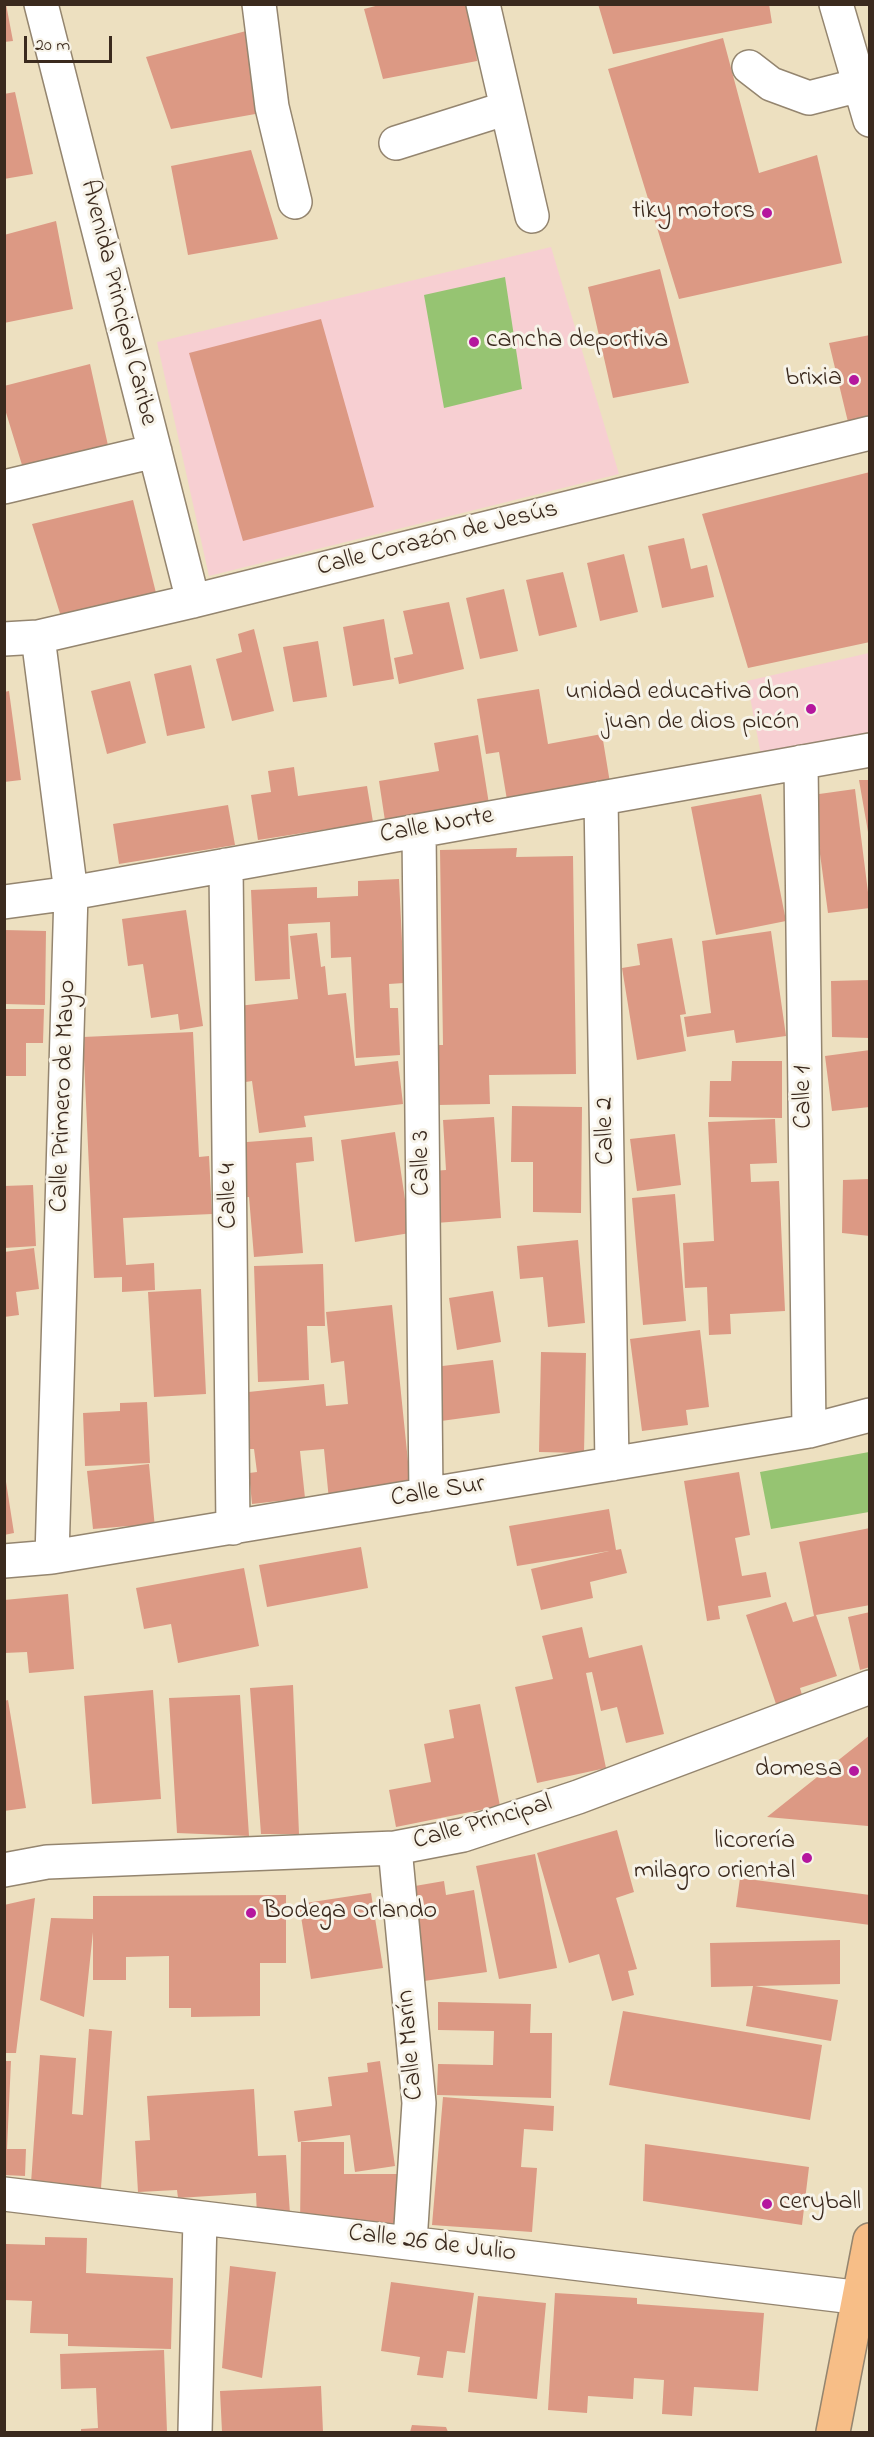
<!DOCTYPE html>
<meta charset="utf-8">
<style>
body{margin:0}
#map{position:relative;width:874px;height:2437px;overflow:hidden;background:#ede0c0;font-family:"Indie Flower",sans-serif}
canvas{display:block}
.frame{position:absolute;inset:0;border:6px solid #3b2a1e;pointer-events:none}
.scale{position:absolute;left:24px;top:36px;width:88px;height:27px;box-sizing:border-box;border:3px solid #3b2a1e;border-top:0;padding-left:8px;font-size:18px;line-height:21px;white-space:nowrap;color:#3b2a1e;-webkit-text-stroke:4px #f7f3e8;paint-order:stroke}
</style>
<div id="map">
<canvas width="874" height="2437"></canvas>
<div class="frame"></div>
<div class="scale">20 m</div>
</div>
<script>
const ctx = document.querySelector('canvas').getContext('2d');
ctx.lineJoin = 'round';
function fillPath(path, color) {
  ctx.fillStyle = color;
  ctx.fill(path, 'evenodd');
}
function toPath(rows) {
  const path = new Path2D();
  for (const r of rows) {
    path.moveTo(r[0], r[1]);
    for (let i = 2; i < r.length; i += 2) path.lineTo(r[i], r[i + 1]);
  }
  return path;
}
function strokePath(path, color, width, dash) {
  ctx.strokeStyle = color;
  ctx.lineWidth = width;
  ctx.lineCap = dash ? 'butt' : 'round';
  ctx.setLineDash(dash || []);
  ctx.stroke(path);
}
function label(font, color, halo, rows, align = 'center') {
  ctx.font = font + ' "Indie Flower",sans-serif';
  ctx.lineWidth = 6;
  ctx.setLineDash([]);
  ctx.textBaseline = 'middle';
  ctx.strokeStyle = halo;
  ctx.fillStyle = color;
  for (const [text, x, y, turn = 0] of rows) {
    ctx.save();
    ctx.translate(x, y);
    ctx.rotate((+turn || 0) * Math.PI / 180);
    ctx.textAlign = isNaN(turn) ? turn : align;
    if (halo) ctx.strokeText(text, 0, 0);
    ctx.fillText(text, 0, 0);
    ctx.restore();
  }
}
fillPath(toPath([
 [551,247,619,474,209,576,157,342],
 [869,653,869,737,761,755,747,681]
]), '#f7cfd2');
fillPath(toPath([
 [505,277,522,389,444,408,424,295],
 [869,1452,869,1512,771,1529,760,1472]
]), '#96c472');
fillPath(toPath([
 [4,4,6,4,13,41,4,42],
 [383,4,473,4,477,61,383,79,364,9],
 [598,4,769,4,772,23,613,54],
 [250,30,261,113,171,129,146,57],
 [723,38,759,173,817,155,842,263,679,299,608,69],
 [15,92,33,174,4,179,4,94],
 [251,150,278,239,188,255,171,166],
 [56,221,73,309,4,323,4,235],
 [660,269,689,383,613,398,588,287],
 [321,319,374,507,243,541,189,353],
 [870,335,870,417,848,422,829,343],
 [90,364,109,450,22,465,4,406,4,386],
 [870,472,870,642,748,668,702,514],
 [133,500,157,597,63,623,32,524],
 [684,538,691,569,707,565,714,597,662,608,648,546],
 [624,554,638,612,600,621,587,563],
 [563,572,577,627,539,636,526,580],
 [504,589,518,651,480,659,466,598],
 [449,602,464,669,399,684,394,658,413,654,403,611],
 [384,619,394,679,353,686,343,627],
 [254,629,274,711,232,721,216,659,242,652,238,634],
 [318,641,327,697,293,702,283,647],
 [191,665,205,728,167,736,154,674],
 [130,681,146,743,107,754,91,691],
 [539,689,548,744,602,734,610,783,507,800,499,752,486,754,477,699],
 [9,691,21,780,4,782,4,692],
 [478,735,489,804,387,834,379,781,439,771,434,743],
 [294,767,298,796,367,786,373,822,258,840,251,795,271,792,268,771],
 [859,780,870,780,870,832,868,832],
 [855,789,870,908,828,913,812,795],
 [761,794,786,921,716,935,691,807],
 [228,805,235,845,119,864,113,824],
 [517,848,516,857,573,856,576,1074,489,1075,490,1104,438,1105,437,1045,443,1045,440,850],
 [399,879,404,983,389,984,390,1008,398,1008,400,1055,356,1058,351,957,331,958,330,922,288,924,290,979,255,981,251,890,317,887,317,898,358,896,358,881],
 [186,910,203,1026,180,1030,178,1014,151,1018,143,964,128,966,122,919],
 [4,930,46,931,45,1005,4,1004],
 [771,931,786,1036,736,1043,734,1030,687,1037,684,1017,711,1013,702,941],
 [317,933,321,967,325,966,328,995,346,993,355,1066,398,1061,403,1104,304,1116,306,1127,259,1133,252,1081,239,1083,230,1007,298,999,290,936],
 [672,938,686,1014,680,1015,686,1051,637,1060,622,968,640,965,637,944],
 [870,980,870,1038,832,1037,831,981],
 [4,1009,44,1009,43,1043,26,1043,26,1076,4,1076],
 [193,1032,199,1157,209,1156,212,1214,123,1218,126,1265,154,1263,155,1290,122,1292,122,1277,94,1278,83,1037],
 [870,1050,870,1107,832,1111,825,1056],
 [732,1061,782,1061,782,1118,709,1117,710,1081,731,1081],
 [512,1106,582,1107,581,1213,533,1212,533,1162,511,1162],
 [494,1117,501,1218,436,1223,433,1171,446,1170,443,1120],
 [775,1119,777,1163,750,1164,751,1182,779,1181,785,1311,730,1314,731,1334,709,1335,707,1287,685,1288,683,1243,714,1241,708,1122],
 [395,1132,410,1233,355,1242,341,1140],
 [675,1134,681,1185,637,1191,630,1139],
 [312,1137,314,1161,296,1163,303,1253,254,1257,249,1197,238,1198,234,1143],
 [870,1179,870,1236,842,1233,843,1180],
 [33,1185,36,1246,4,1248,4,1186],
 [675,1194,686,1321,643,1325,632,1198],
 [578,1240,585,1323,548,1327,543,1277,520,1279,517,1246],
 [34,1248,39,1289,16,1292,19,1315,4,1317,4,1252],
 [323,1264,325,1326,307,1326,309,1380,258,1382,254,1266],
 [201,1289,206,1394,154,1397,148,1292],
 [493,1291,501,1342,457,1350,449,1298],
 [392,1305,411,1491,329,1500,324,1449,300,1451,305,1498,252,1504,249,1473,257,1472,254,1449,245,1449,239,1393,324,1384,326,1406,348,1404,344,1361,331,1363,326,1312],
 [700,1330,709,1407,686,1410,688,1425,642,1431,630,1339],
 [541,1352,586,1353,584,1453,539,1452],
 [493,1360,500,1413,441,1421,434,1367],
 [147,1402,150,1463,85,1466,83,1413,120,1411,120,1403],
 [149,1464,156,1539,130,1542,129,1526,93,1529,87,1471],
 [4,1469,14,1533,4,1535],
 [739,1472,750,1535,735,1538,742,1576,766,1572,771,1597,718,1606,720,1619,707,1621,684,1481],
 [609,1509,616,1550,621,1549,627,1573,590,1582,593,1598,541,1610,531,1569,609,1551,517,1566,509,1526],
 [870,1528,870,1605,816,1615,837,1676,800,1688,802,1695,776,1704,746,1615,786,1602,793,1622,814,1616,799,1542],
 [361,1547,368,1588,267,1607,259,1565],
 [244,1568,259,1646,178,1663,171,1624,144,1629,136,1588],
 [68,1594,74,1669,29,1673,27,1652,4,1653,4,1600],
 [870,1612,870,1667,860,1670,848,1617],
 [582,1627,589,1658,642,1645,664,1734,626,1743,617,1707,601,1711,592,1672,586,1673,606,1768,537,1783,515,1687,553,1679,542,1636],
 [293,1685,299,1834,261,1834,250,1688],
 [153,1690,161,1799,92,1804,84,1696],
 [240,1695,249,1836,177,1833,169,1698],
 [8,1700,26,1808,4,1811,4,1701],
 [480,1704,500,1806,396,1827,389,1790,431,1782,424,1744,454,1738,449,1710],
 [870,1735,868,1826,767,1817],
 [617,1830,634,1892,616,1898,637,1969,628,1971,634,1995,612,2001,599,1954,569,1963,537,1853],
 [535,1854,557,1968,499,1979,476,1866],
 [740,1878,870,1895,870,1925,736,1907],
 [444,1881,446,1895,474,1890,487,1972,424,1981,409,1887],
 [371,1893,383,1968,311,1979,299,1904],
 [286,1895,286,1963,260,1963,260,2016,191,2017,191,2008,169,2008,169,1956,126,1957,126,1980,93,1980,93,1932,84,2017,40,2000,51,1918,93,1919,93,1896],
 [35,1898,16,2053,4,2053,4,1905],
 [840,1940,840,1984,755,1986,838,2000,831,2041,746,2026,753,1986,711,1987,710,1943],
 [438,2002,531,2004,530,2033,552,2033,551,2098,437,2095,438,2064,493,2065,494,2031,438,2030],
 [623,2011,822,2045,810,2120,609,2085],
 [89,2029,112,2031,101,2188,31,2183,40,2055,76,2058,72,2114,83,2115],
 [4,2061,11,2061,7,2149,26,2149,25,2176,4,2175],
 [380,2061,395,2166,355,2172,350,2135,298,2142,294,2111,332,2106,328,2077,368,2072,367,2063],
 [254,2089,258,2156,286,2155,290,2214,257,2216,256,2193,178,2198,177,2190,138,2192,135,2141,150,2140,147,2096],
 [443,2097,554,2106,553,2131,524,2129,521,2167,537,2168,532,2232,432,2225],
 [301,2142,344,2142,344,2174,399,2174,398,2227,300,2226],
 [645,2144,809,2167,802,2225,643,2201],
 [45,2237,87,2238,86,2273,173,2278,171,2349,68,2346,68,2334,30,2333,32,2301,4,2300,4,2253,6,2244,45,2245],
 [230,2266,276,2272,262,2378,222,2368],
 [391,2282,474,2293,465,2353,447,2351,443,2378,417,2375,420,2357,381,2351],
 [555,2293,637,2298,637,2304,764,2313,758,2391,694,2387,692,2416,662,2414,664,2380,634,2378,633,2399,588,2396,587,2413,548,2410],
 [478,2296,546,2303,537,2399,468,2392],
 [164,2350,167,2432,81,2432,81,2429,98,2428,96,2388,61,2389,60,2354],
 [321,2386,323,2432,222,2432,220,2391],
 [412,2425,446,2427,448,2432,410,2432]
]), '#dc9984');
const minor = toPath([
 [41,4,193,601],
 [259,4,272,107,295,202],
 [483,4,532,216],
 [836,4,870,120],
 [749,67,771,84,809,98,860,85],
 [396,143,507,108],
 [4,487,155,451],
 [38,637,71,893,52,1557],
 [4,639,38,637,193,601,870,433],
 [801,762,809,1431],
 [601,798,612,1464],
 [419,831,426,1495],
 [226,865,233,1528],
 [4,902,71,893,870,750],
 [4,1561,52,1557,809,1431,870,1415],
 [395,1848,419,2103,410,2242],
 [4,1870,47,1862,395,1848,463,1835,578,1797,870,1687],
 [4,2194,870,2299],
 [195,2432,200,2218]
]);
const highway = toPath([
 [833,2432,870,2240]
]);
strokePath(minor, '#94856f', 36);
strokePath(highway, '#94856f', 36);
strokePath(minor, '#fff', 33);
strokePath(highway, '#f7be87', 33);
for (const [x, y, r, color] of [
 [767,213,6,"#b5179e"],
 [474,342,6,"#b5179e"],
 [854,380,6,"#b5179e"],
 [811,709,6,"#b5179e"],
 [854,1771,6,"#b5179e"],
 [807,1858,6,"#b5179e"],
 [251,1913,6,"#b5179e"],
 [767,2204,6,"#b5179e"]
]) {
  const dot = new Path2D();
  dot.arc(x, y, r, 0, 2 * Math.PI);
  ctx.fillStyle = color;
  ctx.fill(dot);
  strokePath(dot, '#f7f3e8', 2);
}
label('26px', '#3b2a1e', '#f7f3e8', [
 ["tiky motors",755,213],
 ["cancha deportiva",486,342,"left"],
 ["brixia",842,380],
 ["unidad educativa don",799,694],
 ["juan de dios picón",799,724],
 ["domesa",842,1771],
 ["licorería",795,1843],
 ["milagro oriental",795,1873],
 ["Bodega Orlando",263,1913,"left"],
 ["ceryball",779,2204,"left"]
], 'right');
label('26px', '#3b2a1e', '#f7f3e8', [
 ["Avenida Principal Caribe",117,303,76],
 ["Calle Corazón de Jesús",438,540,-14],
 ["Calle Norte",437,827,-10],
 ["Calle Primero de Mayo",65,1096,-88],
 ["Calle 1",805,1097,-91],
 ["Calle 2",607,1131,-91],
 ["Calle 3",423,1163,-91],
 ["Calle 4",230,1196,-91],
 ["Calle Sur",438,1493,-9],
 ["Calle Principal",483,1824,-16],
 ["Calle Marín",412,2045,-95],
 ["Calle 26 de Julio",432,2245,7]
]);
</script>
